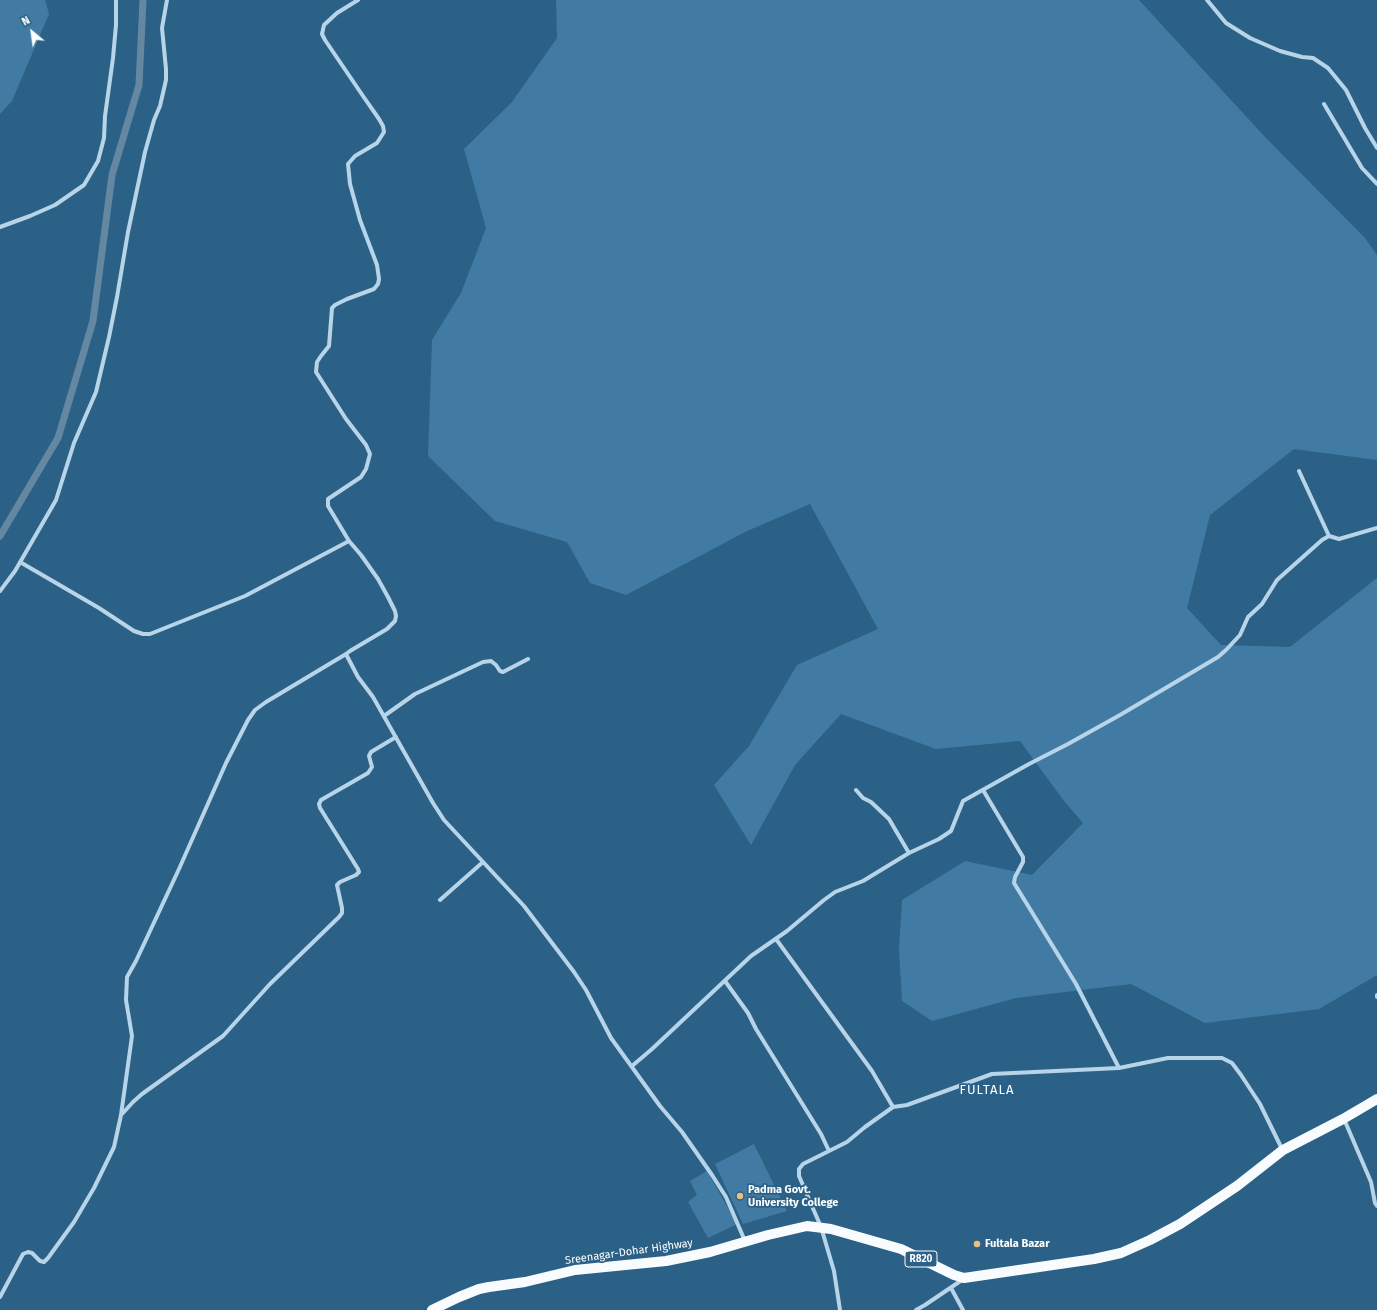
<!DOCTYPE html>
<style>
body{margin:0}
#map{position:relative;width:1377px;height:1310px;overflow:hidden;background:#2b6187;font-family:"Fira Sans",sans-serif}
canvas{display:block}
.north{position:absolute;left:12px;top:12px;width:40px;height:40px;-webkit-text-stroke:3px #2b6187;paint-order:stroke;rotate:331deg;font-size:11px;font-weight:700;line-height:16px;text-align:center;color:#fff}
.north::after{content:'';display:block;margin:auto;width:14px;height:18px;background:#fff;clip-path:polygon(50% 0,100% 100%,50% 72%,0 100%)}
</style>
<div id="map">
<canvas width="1377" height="1310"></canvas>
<div class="north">N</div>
</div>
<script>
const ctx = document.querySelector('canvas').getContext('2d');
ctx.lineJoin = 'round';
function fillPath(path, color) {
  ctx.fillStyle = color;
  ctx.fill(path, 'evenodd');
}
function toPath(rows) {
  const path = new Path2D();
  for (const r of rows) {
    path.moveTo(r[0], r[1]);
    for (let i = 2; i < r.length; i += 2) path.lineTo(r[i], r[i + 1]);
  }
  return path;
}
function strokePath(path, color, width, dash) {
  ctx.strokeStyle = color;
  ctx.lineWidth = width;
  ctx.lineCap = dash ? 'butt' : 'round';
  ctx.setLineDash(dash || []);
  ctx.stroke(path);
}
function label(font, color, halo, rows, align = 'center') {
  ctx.font = font + ' "Fira Sans",sans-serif';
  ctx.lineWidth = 3.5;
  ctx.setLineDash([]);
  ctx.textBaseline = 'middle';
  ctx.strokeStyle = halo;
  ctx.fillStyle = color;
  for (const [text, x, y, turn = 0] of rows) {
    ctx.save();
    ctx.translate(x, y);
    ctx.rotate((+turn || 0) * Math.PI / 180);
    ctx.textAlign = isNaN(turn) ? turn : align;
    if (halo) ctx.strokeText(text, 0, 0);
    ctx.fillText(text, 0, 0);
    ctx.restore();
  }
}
fillPath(toPath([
 [0,0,45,0,49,14,12,101,0,114],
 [556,0,1139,0,1265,137,1365,238,1377,255,1377,460,1294,449,1210,515,1187,608,1221,645,1290,647,1377,578,1377,975,1319,1009,1205,1023,1131,984,1016,998,932,1021,902,1001,899,950,902,900,965,861,1032,875,1083,823,1064,801,1020,741,936,749,841,714,795,765,751,845,714,785,749,746,797,665,878,629,810,504,747,531,626,595,590,583,567,542,495,521,428,456,432,340,461,293,486,228,464,149,512,102,557,38],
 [754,1144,787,1211,743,1224,715,1164],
 [707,1171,737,1224,708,1238,688,1202,697,1195,690,1181]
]), '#417ba3');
strokePath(toPath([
 [0,536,58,438,93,321,112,175,139,85,143,0]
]), '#6588a2', 7);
strokePath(toPath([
 [358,0,337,13,324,25,322,34,325,40,363,96,379,119,383,126,384,132,377,143,355,156,348,164,350,184,360,220,377,265,379,279,378,284,374,289,347,299,335,305,332,308,329,346,321,356,317,362,316,372,346,419,366,445,370,454,366,469,361,477,328,499,328,506,349,541,361,555,378,579,388,597,395,611,396,616,395,621,387,629,350,651,346,654,348,658,358,677,373,697,433,803,444,820,524,906,574,972,586,990,611,1038,660,1106,682,1132,712,1175,726,1197,745,1241],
 [1207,0,1226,23,1250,38,1280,51,1302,57,1313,58,1328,68,1346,90,1365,128,1377,148],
 [1324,104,1362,168,1377,184],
 [0,227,30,216,55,205,84,185,98,161,104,138,105,116,113,58,116,25,116,0],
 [1299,471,1329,536],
 [20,562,99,608,134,631,143,634,150,634,245,596,349,541],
 [0,591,15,571,56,500,74,443,96,392,109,337,117,297,128,232,145,152,154,120,160,106,166,80,166,69,162,28,167,0],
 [384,716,415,694,483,662,491,661,496,665,500,671,503,672,528,659],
 [856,790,863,798,871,802,889,819,909,853],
 [983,790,1023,857,1023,862,1015,877,1014,883,1076,984,1119,1068],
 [440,900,483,862],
 [776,939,872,1071,893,1107],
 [725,981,748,1013,756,1029,821,1134,829,1151],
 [1377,995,1377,997],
 [632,1066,652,1049,751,956,787,931,824,900,835,892,863,881,909,853,939,839,951,831,963,801,1029,764,1068,744,1120,715,1218,657,1226,650,1240,635,1248,617,1262,604,1277,580,1322,540,1329,536,1339,539,1377,528],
 [122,1114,133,1102,142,1094,223,1036,270,984,339,917,342,913,342,908,337,885,340,882,356,875,359,872,358,869,320,808,319,804,321,800,368,773,372,767,369,756,371,752,396,737],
 [1344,1119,1371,1182,1375,1203,1377,1206],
 [951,1288,963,1310],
 [0,1297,23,1254,28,1252,32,1253,40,1261,44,1262,48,1258,74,1222,94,1188,114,1147,121,1115,132,1036,126,1000,127,977,136,961,179,869,226,763,248,720,255,710,266,702,346,654],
 [840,1310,834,1271,821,1227,799,1176,799,1169,803,1164,847,1142,865,1127,893,1107,907,1105,992,1074,1119,1068,1168,1058,1222,1058,1232,1063,1241,1075,1260,1104,1282,1149],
 [916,1310,925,1305,962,1280]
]), '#b8d4e8', 4);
strokePath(toPath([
 [432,1310,459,1297,479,1289,489,1287,525,1282,575,1270,666,1261,710,1252,768,1235,807,1226,831,1229,901,1249,954,1275,964,1278,1094,1259,1121,1253,1150,1240,1180,1224,1237,1186,1283,1150,1343,1119,1377,1099]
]), '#f9fcfe', 10);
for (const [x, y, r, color] of [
 [740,1196,4,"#edbe80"],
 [977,1244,4,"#edbe80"]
]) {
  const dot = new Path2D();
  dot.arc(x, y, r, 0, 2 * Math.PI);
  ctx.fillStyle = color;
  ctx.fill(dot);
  strokePath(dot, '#2b6187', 1.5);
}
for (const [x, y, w] of [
 [921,1259,32]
]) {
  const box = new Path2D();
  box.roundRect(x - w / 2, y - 8, w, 16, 3);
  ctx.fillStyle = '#2b6187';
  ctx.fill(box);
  strokePath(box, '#fff', 1);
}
label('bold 10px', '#fff', null, [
 ["R820",921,1259]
]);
label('bold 11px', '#fff', '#2b6187', [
 ["Padma Govt.",748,1190],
 ["University College",748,1203],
 ["Fultala Bazar",985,1244]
], 'left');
label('11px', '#fff', '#2b6187', [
 ["Sreenagar-Dohar Highway",629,1252,-8]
]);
ctx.letterSpacing = '1px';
label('13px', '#fff', '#2b6187', [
 ["FULTALA",987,1090]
]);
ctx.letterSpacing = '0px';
</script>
